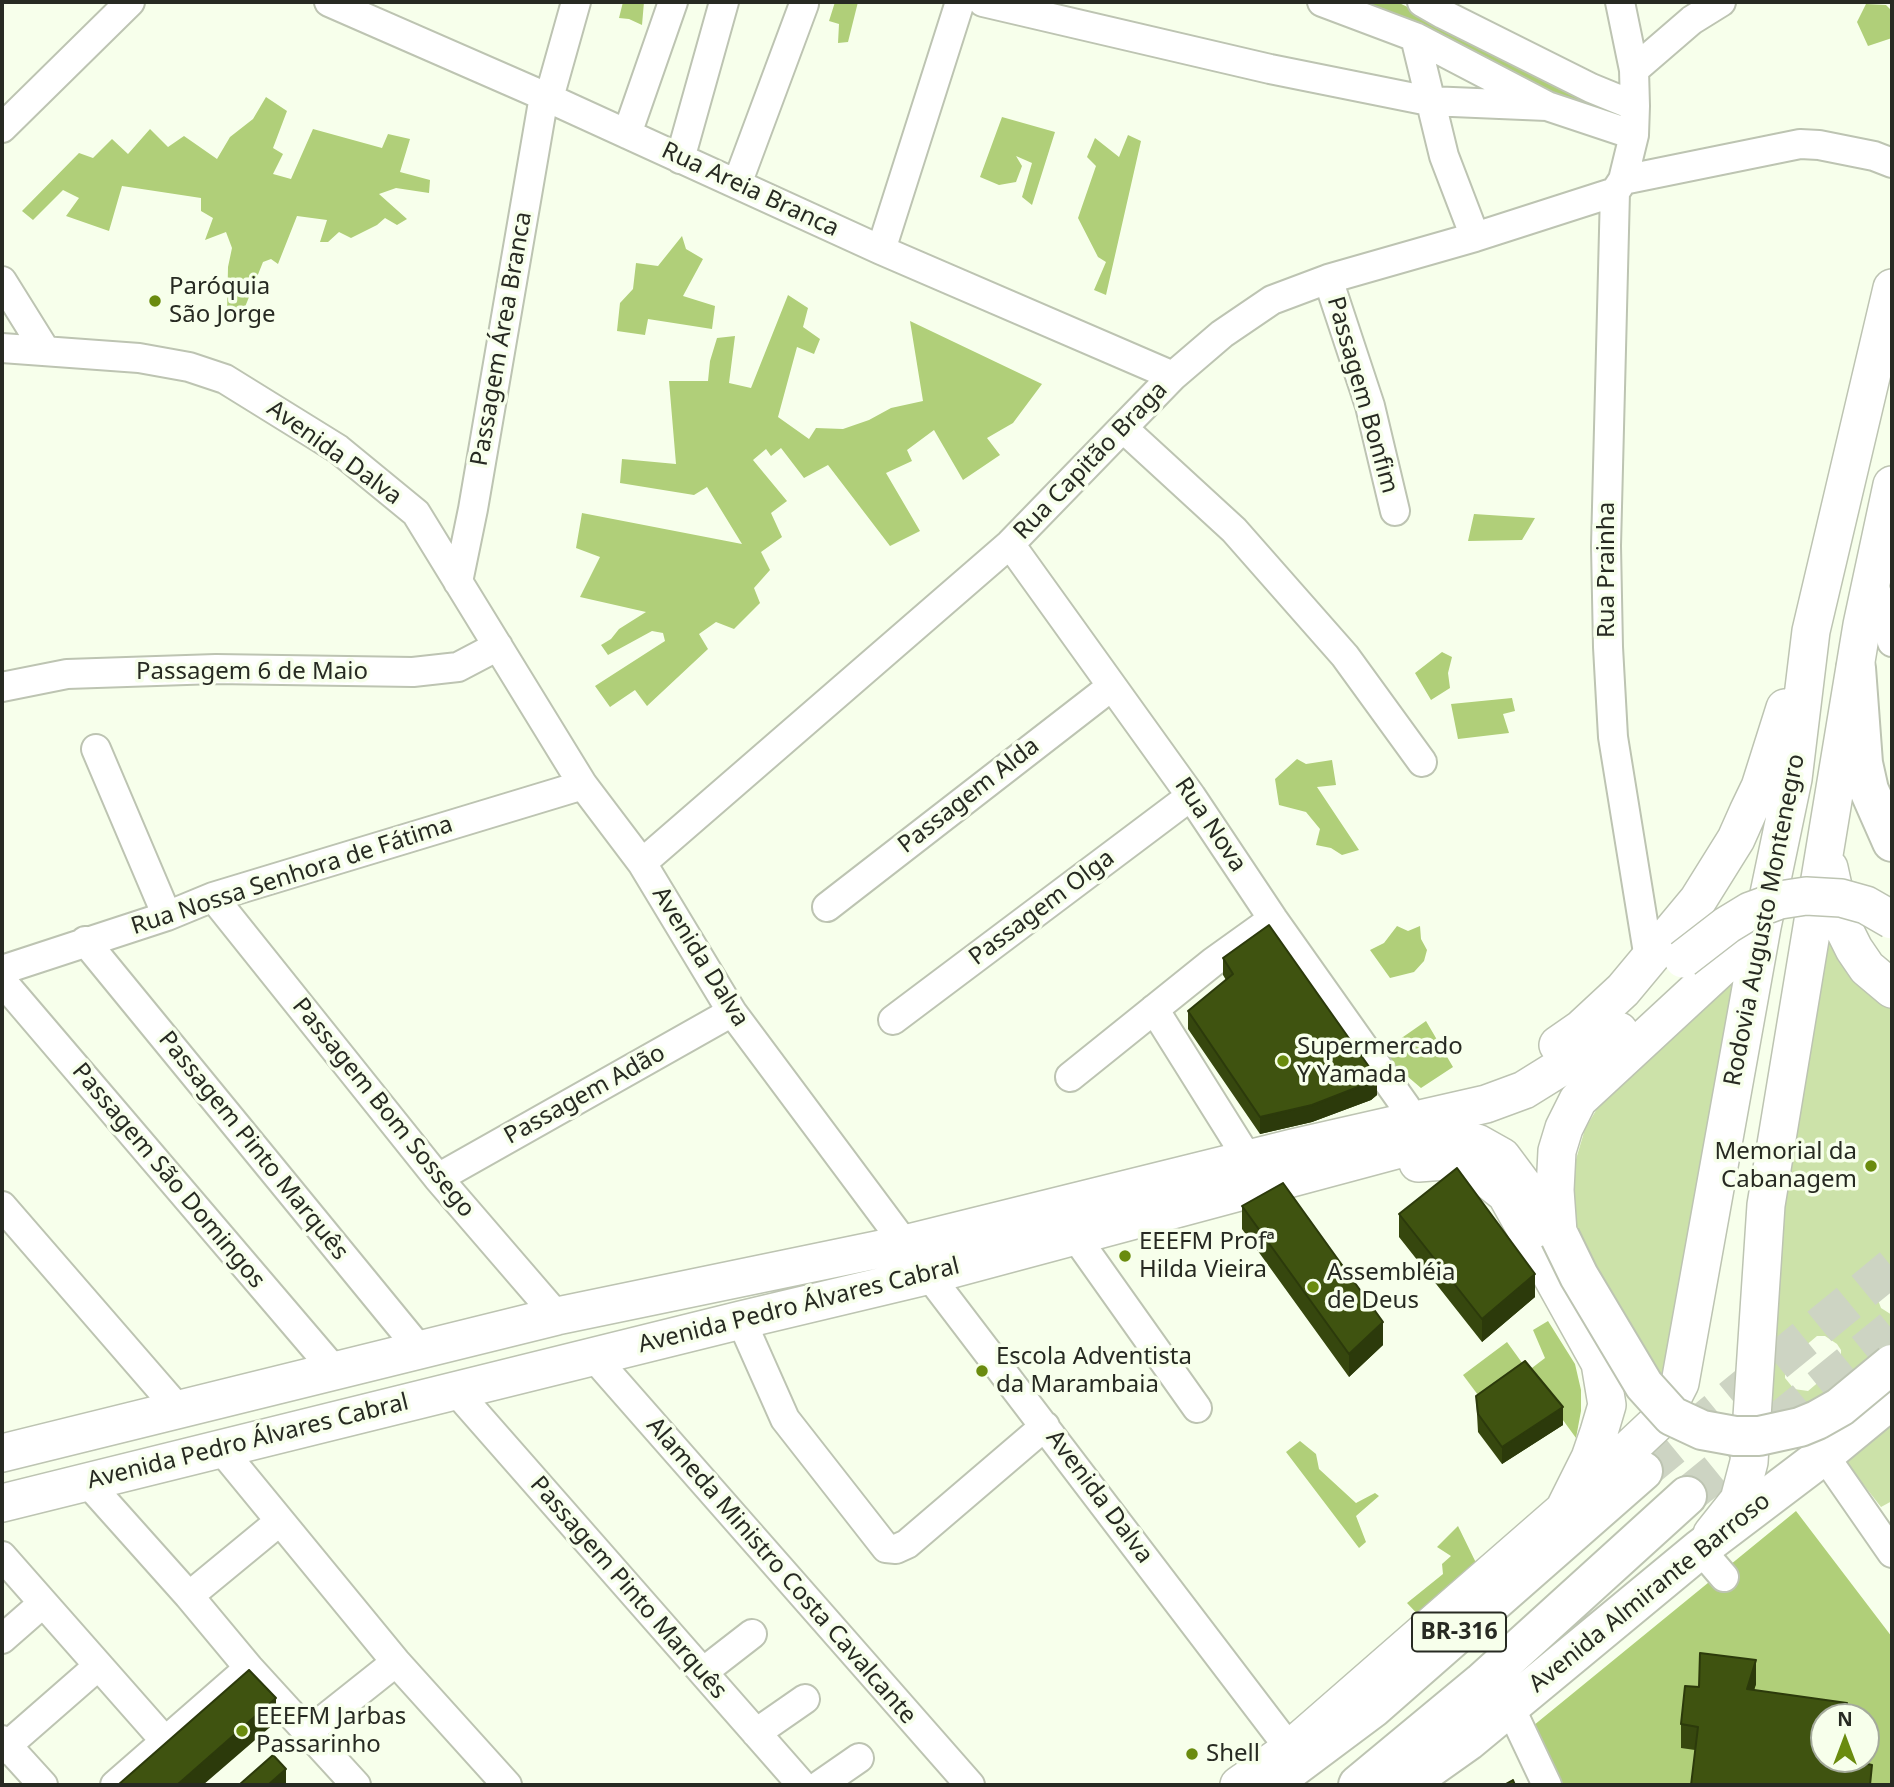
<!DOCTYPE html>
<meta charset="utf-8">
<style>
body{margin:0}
#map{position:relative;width:1894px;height:1787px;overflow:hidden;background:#f7ffeb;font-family:"Noto Sans",sans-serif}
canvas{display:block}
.frame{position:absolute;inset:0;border:4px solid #272a22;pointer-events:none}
.north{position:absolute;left:1810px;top:1703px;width:70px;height:70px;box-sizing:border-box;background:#f7ffeb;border:2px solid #a4aa9b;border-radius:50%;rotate:0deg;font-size:19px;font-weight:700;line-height:28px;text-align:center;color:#272a22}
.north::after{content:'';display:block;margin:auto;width:24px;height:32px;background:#6a8b0e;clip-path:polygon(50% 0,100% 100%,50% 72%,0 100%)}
</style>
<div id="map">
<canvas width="1894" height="1787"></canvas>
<div class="frame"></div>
<div class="north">N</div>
</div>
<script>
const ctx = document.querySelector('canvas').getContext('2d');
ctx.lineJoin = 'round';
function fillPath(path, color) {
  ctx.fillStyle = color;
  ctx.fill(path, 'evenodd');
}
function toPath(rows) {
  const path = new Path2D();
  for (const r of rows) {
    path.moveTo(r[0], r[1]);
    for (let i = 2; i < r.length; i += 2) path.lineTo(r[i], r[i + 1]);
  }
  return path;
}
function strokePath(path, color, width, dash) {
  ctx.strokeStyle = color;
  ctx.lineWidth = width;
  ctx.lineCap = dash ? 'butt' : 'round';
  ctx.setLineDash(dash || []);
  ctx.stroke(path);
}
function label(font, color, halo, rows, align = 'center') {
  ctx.font = font + ' "Noto Sans",sans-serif';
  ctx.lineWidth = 7;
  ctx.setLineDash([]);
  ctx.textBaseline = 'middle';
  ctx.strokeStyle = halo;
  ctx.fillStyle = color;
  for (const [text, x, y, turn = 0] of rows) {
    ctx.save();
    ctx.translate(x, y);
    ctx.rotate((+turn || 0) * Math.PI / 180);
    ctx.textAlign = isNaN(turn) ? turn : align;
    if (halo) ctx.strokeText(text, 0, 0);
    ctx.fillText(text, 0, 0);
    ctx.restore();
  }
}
fillPath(toPath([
 [1826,923,1892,1003,1892,1274,1877,1287,1876,1295,1881,1308,1892,1315,1892,1349,1822,1400,1772,1415,1770,1308,1771,1259],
 [1817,1336,1825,1336,1837,1344,1841,1350,1841,1363,1808,1391,1794,1389,1785,1378,1785,1363],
 [1746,960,1678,1351,1658,1387,1577,1240,1572,1203,1574,1166,1585,1129,1605,1095],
 [1892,1417,1892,1501,1881,1507,1841,1456]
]), '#cce2a9');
fillPath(toPath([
 [623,2,644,2,642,25,629,19,619,18],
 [835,2,858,2,848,42,838,43,839,24,829,21],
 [1866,4,1886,5,1892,11,1892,38,1868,46,1857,22],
 [266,97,287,111,273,148,283,154,273,174,291,179,313,129,382,148,388,134,410,139,400,172,430,180,429,193,396,188,379,194,407,219,397,225,385,218,377,225,351,238,339,232,328,242,320,242,327,220,297,216,278,264,271,259,263,262,241,317,227,315,228,267,232,248,226,232,205,240,213,218,201,211,201,198,122,186,109,231,66,216,79,198,63,190,33,220,22,211,79,153,93,158,112,139,128,154,150,129,168,147,184,136,217,159,230,137,253,119],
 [1002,117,1055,132,1032,205,1022,197,1032,163,1016,156,1022,166,1016,182,999,185,980,177],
 [1128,135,1141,141,1106,295,1094,290,1106,262,1098,257,1078,218,1096,166,1087,157,1095,138,1119,157],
 [682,236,686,249,703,259,683,296,715,306,712,329,648,319,645,335,617,331,620,303,633,289,636,263,658,266],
 [788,295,808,308,803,327,820,339,814,354,797,347,778,417,809,439,816,428,843,429,869,420,891,408,923,401,910,321,1042,384,1013,423,987,438,1000,455,963,480,934,430,907,450,912,461,886,473,920,531,890,546,828,465,804,478,781,448,771,456,766,449,753,460,787,501,771,513,782,537,761,552,770,570,754,588,760,603,734,629,716,622,699,634,708,649,647,706,635,690,610,707,595,686,665,641,663,633,652,631,608,655,601,645,611,639,619,629,646,612,580,597,600,557,576,548,582,513,742,544,707,487,694,495,620,483,622,459,676,464,669,381,708,381,710,361,717,338,735,336,729,383,751,388],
 [1474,514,1535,518,1522,540,1468,541],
 [1442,652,1452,657,1448,673,1450,688,1431,700,1415,673],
 [1512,698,1515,711,1503,714,1509,733,1458,739,1451,704],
 [1297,759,1306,764,1332,760,1336,785,1317,787,1359,850,1342,855,1331,848,1316,845,1320,829,1306,812,1279,805,1275,779],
 [1397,926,1408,931,1420,926,1421,939,1427,950,1424,961,1414,972,1390,978,1370,950,1384,943],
 [1426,1021,1453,1067,1421,1088,1380,1053],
 [1548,1321,1575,1364,1581,1390,1581,1411,1576,1438,1528,1372,1487,1407,1463,1375,1507,1342,1528,1371,1545,1358,1533,1330],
 [1300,1441,1316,1454,1319,1469,1356,1503,1375,1493,1379,1496,1356,1516,1366,1542,1359,1548,1286,1452],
 [1796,1511,1892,1637,1892,1785,1554,1785,1528,1730],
 [1824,1717,1866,1717,1866,1759,1824,1759],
 [1458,1526,1479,1569,1424,1621,1407,1603,1443,1574,1442,1564,1451,1556,1437,1547]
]), '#b0cf79');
fillPath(toPath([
 [1355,2,1397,2,1621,108,1620,123,1513,77,1448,37,1401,22]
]), '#aecd77');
strokePath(toPath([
 [1643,1471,1892,1267],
 [1687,1496,1892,1329]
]), '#cdd4c3', 38, [38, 19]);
const minor = toPath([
 [329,2,544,96,881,250,1173,376],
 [983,2,1270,69,1429,101,1547,106],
 [1322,2,1415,37,1547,106,1634,135],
 [1422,2,1443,14,1591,88,1635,106],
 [1620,2,1634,70,1635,106,1634,135,1623,180,1615,192,1606,546,1608,647,1613,737,1649,959],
 [1415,37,1444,156,1475,237],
 [1634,70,1692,20,1721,2],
 [549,98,576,2],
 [2,128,130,2],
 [627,134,673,2],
 [680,159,724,2],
 [1623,180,1800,144,1819,145,1874,156,1892,163],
 [737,184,804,4],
 [881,250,960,2],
 [1328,279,1370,406,1395,511],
 [2,281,45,350],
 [2,348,139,358,189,367,225,379,338,449,416,513,583,785,642,863,732,1012,905,1244,1290,1749],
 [1124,429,1234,530,1345,656,1422,762],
 [1010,544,1191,796,1273,919,1406,1107],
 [1872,578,1892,642],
 [458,582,473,509,544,96],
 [2,687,67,674,216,669,413,672,458,667,498,646],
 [96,749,167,916],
 [642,863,1010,544,1173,376,1222,334,1272,300,1328,279,1475,237,1615,192],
 [213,897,438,1178,557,1316],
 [827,907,1112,686],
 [85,941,421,1351],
 [2,970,167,916,213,897,583,785],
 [2,981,335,1371],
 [1154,1009,1248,1159],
 [893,1020,1191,796],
 [1070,1077,1213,962,1273,919],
 [438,1178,732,1012],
 [2,1206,179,1410],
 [1075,1236,1197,1408],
 [741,1320,785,1419,886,1548,896,1549,907,1544,1045,1426],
 [593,1356,970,1785],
 [455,1390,802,1785],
 [221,1449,396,1662,507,1785],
 [1824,1455,1892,1553],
 [88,1483,189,1596,249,1668,356,1785],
 [1700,1549,1724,1577],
 [2,1556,166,1742],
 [189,1596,280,1521],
 [2,1639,42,1604],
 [703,1672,752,1634],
 [1510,1707,1547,1785],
 [308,1732,396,1662],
 [756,1733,805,1699],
 [2,1740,43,1785],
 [2,1750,97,1667],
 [115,1785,249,1668],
 [820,1785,859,1758]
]);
const major = toPath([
 [1829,868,1841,923,1854,949,1867,968,1892,989],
 [1558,1045,1581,1029,1623,990,1698,900,1736,839,1748,812,1760,787,1785,708],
 [1558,1232,1555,1190,1557,1151,1564,1128,1578,1100,1738,952,1762,927],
 [2,1453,557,1316,905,1244,1293,1148,1486,1104,1524,1090,1619,1031],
 [2,1503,741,1320,930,1275,1430,1141,1477,1143,1502,1157,1558,1232],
 [1564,1510,1662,1418,1680,1383,1762,927,1793,779,1811,631,1892,288],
 [1712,1534,1739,1500,1749,1462,1766,1205,1862,625,1892,485],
 [1239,1785,1290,1749,1564,1510,1590,1458,1599,1432,1607,1405,1600,1363,1506,1194,1482,1175,1458,1165,1445,1161,1418,1163]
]);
const highway = toPath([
 [1856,668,1863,763,1869,790,1892,842],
 [1270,1785,1373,1708,1643,1471],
 [1358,1785,1481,1683,1687,1496],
 [1406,1785,1468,1741,1700,1549,1824,1455,1892,1399]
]);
strokePath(minor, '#bdc4b2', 32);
strokePath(major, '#bdc4b2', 40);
strokePath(highway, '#bdc4b2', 42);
strokePath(minor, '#fff', 28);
strokePath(major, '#fff', 37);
strokePath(highway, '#fff', 38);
const majorBridge = toPath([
 [1683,959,1727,925,1750,911,1780,900,1806,896,1841,898,1866,905,1892,920]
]);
const highwayBridge = toPath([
 [1560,1237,1579,1276,1644,1385,1672,1416,1702,1430,1735,1436,1759,1436,1800,1427,1817,1420,1840,1407,1892,1364]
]);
strokePath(majorBridge, '#bdc4b2', 40, []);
strokePath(highwayBridge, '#bdc4b2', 42, []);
strokePath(majorBridge, '#fff', 37);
strokePath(highwayBridge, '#fff', 38);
fillPath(toPath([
 [1223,958,1377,1095,1371,1100,1312,1122,1260,1134,1188,1029,1188,1011,1226,980,1223,975],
 [1242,1206,1383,1345,1349,1377,1242,1229],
 [1399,1214,1535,1297,1482,1342,1399,1237],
 [1476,1396,1563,1425,1502,1464,1478,1432],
 [1756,1684,1754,1690,1847,1717,1824,1759,1872,1785,1691,1785,1695,1750,1681,1748,1681,1724,1699,1687]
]), '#36470e');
fillPath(toPath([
 [1377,1078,1377,1095,1371,1100,1312,1122,1260,1134,1260,1117],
 [1535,1274,1535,1297,1482,1342,1482,1319],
 [1383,1322,1383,1345,1349,1377,1349,1354],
 [1563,1407,1563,1425,1502,1464,1502,1447],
 [1756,1660,1756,1684,1747,1712,1747,1689],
 [276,1698,276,1722,203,1785,177,1785],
 [286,1769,286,1785,268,1785]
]), '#2c3a0b');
const building = toPath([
 [1269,925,1377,1078,1371,1082,1312,1105,1260,1117,1188,1011,1233,974,1223,958,1269,925],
 [1457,1168,1535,1274,1482,1319,1399,1214,1457,1168],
 [1283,1183,1383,1322,1349,1354,1242,1206,1283,1183],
 [1525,1361,1563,1407,1502,1447,1478,1414,1476,1396,1525,1361],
 [1700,1653,1756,1660,1747,1689,1847,1703,1845,1717,1824,1717,1824,1759,1847,1759,1872,1765,1870,1785,1835,1784,1834,1785,1691,1785,1698,1727,1681,1724,1685,1686,1699,1687,1700,1653],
 [249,1670,276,1698,177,1785,118,1785,249,1670],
 [273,1755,286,1769,268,1785,239,1785,273,1755],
 [1513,1780,1515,1785,1504,1785,1513,1780]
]);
fillPath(building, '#3f5310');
strokePath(building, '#2c3a0b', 2);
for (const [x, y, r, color] of [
 [155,301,7,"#6a8b0e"],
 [1283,1061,7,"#6a8b0e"],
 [1871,1166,7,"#6a8b0e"],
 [1125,1256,7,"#6a8b0e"],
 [1313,1287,7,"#6a8b0e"],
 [982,1371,7,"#6a8b0e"],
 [242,1731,7,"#6a8b0e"],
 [1192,1754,7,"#6a8b0e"]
]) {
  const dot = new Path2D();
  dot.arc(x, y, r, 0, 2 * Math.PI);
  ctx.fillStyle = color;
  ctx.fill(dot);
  strokePath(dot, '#f7ffeb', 2.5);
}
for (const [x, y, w] of [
 [1459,1632,94]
]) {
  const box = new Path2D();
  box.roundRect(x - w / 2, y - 19.5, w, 39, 5);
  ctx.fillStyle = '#f7ffeb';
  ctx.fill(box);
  strokePath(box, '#272a22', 2);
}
label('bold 23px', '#272a22', null, [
 ["BR-316",1459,1632]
]);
label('24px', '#272a22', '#f7ffeb', [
 ["Rua Areia Branca",750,190,25],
 ["Passagem Área Branca",502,339,-80],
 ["Passagem Bonfim",1362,395,74],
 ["Avenida Dalva",334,453,36],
 ["Rua Capitão Braga",1091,461,-46],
 ["Rua Prainha",1607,570,-90],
 ["Passagem 6 de Maio",252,672],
 ["Passagem Alda",969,796,-38],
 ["Rua Nova",1210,825,56],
 ["Rua Nossa Senhora de Fátima",292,876,-18],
 ["Passagem Olga",1042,908,-37],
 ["Rodovia Augusto Montenegro",1765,920,-79],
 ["Avenida Dalva",700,957,58],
 ["Passagem Adão",585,1095,-29],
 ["Passagem Bom Sossego",383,1108,51],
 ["Passagem Pinto Marquês",253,1146,51],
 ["Passagem São Domingos",168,1176,50],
 ["Avenida Pedro Álvares Cabral",799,1306,-14],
 ["Avenida Pedro Álvares Cabral",248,1442,-14],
 ["Avenida Dalva",1099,1497,53],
 ["Alameda Ministro Costa Cavalcante",781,1571,49],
 ["Passagem Pinto Marquês",628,1588,49],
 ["Avenida Almirante Barroso",1650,1593,-39]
]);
label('24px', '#272a22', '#f7ffeb', [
 ["Paróquia",169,287],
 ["São Jorge",169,315],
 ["Supermercado",1297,1047],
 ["Y Yamada",1297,1075],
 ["Memorial da",1857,1152,"right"],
 ["Cabanagem",1857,1180,"right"],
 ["EEEFM Profª",1139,1242],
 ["Hilda Vieira",1139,1270],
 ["Assembléia",1327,1273],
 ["de Deus",1327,1301],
 ["Escola Adventista",996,1357],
 ["da Marambaia",996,1385],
 ["EEEFM Jarbas",256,1717],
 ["Passarinho",256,1745],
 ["Shell",1206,1754]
], 'left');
</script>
